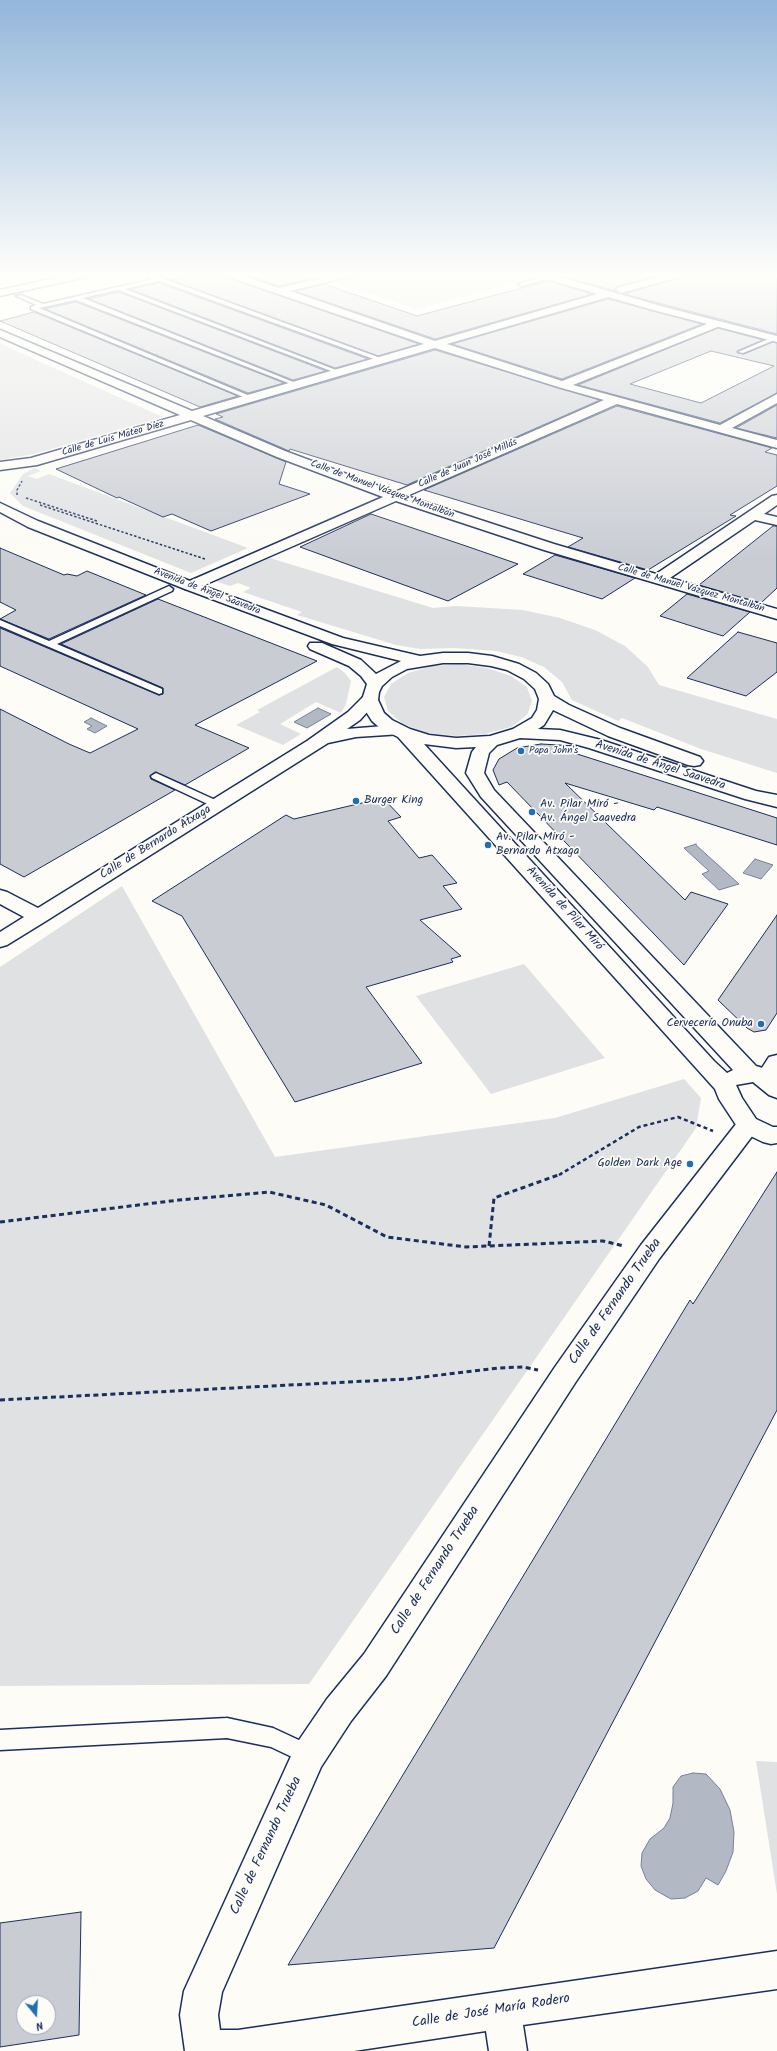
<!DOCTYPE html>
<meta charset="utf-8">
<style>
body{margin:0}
#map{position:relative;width:777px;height:2051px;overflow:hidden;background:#fdfcf7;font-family:Kalam,sans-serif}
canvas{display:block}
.north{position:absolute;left:16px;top:1995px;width:40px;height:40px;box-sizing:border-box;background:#fdfcf7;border:1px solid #a3aaba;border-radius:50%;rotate:162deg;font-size:11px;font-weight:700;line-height:16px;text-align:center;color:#1b2f5e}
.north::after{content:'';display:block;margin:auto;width:14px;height:18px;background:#1f6fb2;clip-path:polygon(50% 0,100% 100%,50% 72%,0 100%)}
</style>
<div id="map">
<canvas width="777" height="2051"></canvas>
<div class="north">N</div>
</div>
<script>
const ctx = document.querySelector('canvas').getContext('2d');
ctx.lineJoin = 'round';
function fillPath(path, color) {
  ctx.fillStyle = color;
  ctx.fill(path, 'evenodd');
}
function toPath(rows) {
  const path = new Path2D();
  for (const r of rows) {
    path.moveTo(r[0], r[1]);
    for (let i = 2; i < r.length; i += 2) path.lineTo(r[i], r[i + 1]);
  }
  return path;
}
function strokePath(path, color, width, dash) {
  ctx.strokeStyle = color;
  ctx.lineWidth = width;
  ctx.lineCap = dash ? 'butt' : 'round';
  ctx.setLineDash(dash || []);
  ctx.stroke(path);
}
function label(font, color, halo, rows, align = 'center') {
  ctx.font = font + ' Kalam,sans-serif';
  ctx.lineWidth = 3.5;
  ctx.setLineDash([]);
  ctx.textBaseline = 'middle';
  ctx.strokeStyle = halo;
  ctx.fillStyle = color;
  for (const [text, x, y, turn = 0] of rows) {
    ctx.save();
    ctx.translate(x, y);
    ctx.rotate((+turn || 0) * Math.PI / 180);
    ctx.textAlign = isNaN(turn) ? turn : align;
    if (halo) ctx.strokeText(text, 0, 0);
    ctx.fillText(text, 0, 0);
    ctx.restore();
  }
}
fillPath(toPath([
 [370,273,515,273,522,275,519,276,529,279,418,309,334,282],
 [0,343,45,364,163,417,34,454,0,460],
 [34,468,41,471,28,476,37,479,49,474,248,548,191,573,23,506,10,493,23,474],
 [270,558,433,608,456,606,523,610,560,618,595,630,625,646,648,667,659,685,777,719,777,773,701,749,622,718,618,721,572,700,562,682,544,667,521,657,496,651,455,648,420,649,396,645,297,615,302,612,243,592,251,588,238,583,230,586,215,581],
 [460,664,487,668,511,676,527,687,532,701,527,715,511,727,485,734,456,736,427,733,403,724,388,711,384,697,391,684,408,673,432,666],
 [337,667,345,673,351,681,346,704,341,713,316,702,280,724,301,734,283,745,236,725,260,712,257,710],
 [122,886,275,1157,555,1118,684,1079,701,1098,696,1128,309,1684,0,1686,0,967],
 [524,964,605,1058,491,1094,416,996],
 [756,1761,777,1762,777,1894]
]), '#e0e1e3');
const water = toPath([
 [318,708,331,714,307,728,294,722,318,708],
 [91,718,107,726,95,733,87,729,92,726,84,722,91,718],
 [696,844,696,845,739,884,719,890,702,874,709,871,684,848,696,844],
 [755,859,773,865,761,879,743,873,755,859],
 [693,1773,706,1774,720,1789,730,1810,734,1832,733,1852,726,1871,718,1885,706,1878,698,1891,685,1898,671,1899,655,1890,646,1879,641,1866,642,1853,650,1839,664,1828,670,1818,673,1803,673,1787,681,1776,693,1773]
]);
fillPath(water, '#b3b8c5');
strokePath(water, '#76819c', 1);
const building = toPath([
 [202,273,220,273,223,276,419,344,378,356,171,280,202,273],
 [239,273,277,273,284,275,292,273,309,279,279,286,239,273],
 [578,273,668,273,617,287,615,291,564,277,578,273],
 [689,273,777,273,777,334,624,294,686,276,689,273],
 [548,281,592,294,435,339,295,291,324,284,417,316,548,281],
 [159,283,368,359,335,368,130,289,159,283],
 [119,292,326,371,293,380,89,299,119,292],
 [608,299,702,324,562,379,452,344,608,299],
 [76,302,284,383,248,393,45,309,76,302],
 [34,312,238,396,200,407,0,321,34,312],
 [718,328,763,340,737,351,738,353,744,354,773,342,777,343,777,393,720,423,578,385,718,328],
 [711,351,774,366,701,403,630,384,711,351],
 [435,350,600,400,407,485,290,449,289,451,215,419,223,417,216,414,435,350],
 [777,405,777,438,736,428,777,405],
 [617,406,772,448,765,452,777,455,777,486,730,515,736,516,648,570,568,547,583,538,424,490,617,406],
 [198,425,286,462,279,484,310,494,211,531,172,514,163,517,119,497,117,498,56,469,198,425],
 [371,514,466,546,518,564,448,601,300,547,371,514],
 [773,526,777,526,777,588,761,603,699,585,773,526],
 [0,548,64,575,67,574,77,576,87,571,146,595,49,639,0,619,16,610,0,602,0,548],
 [555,555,635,578,602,599,523,574,555,555],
 [687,594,750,612,723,636,660,616,687,594],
 [158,599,317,661,195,725,249,748,185,785,155,772,150,776,151,779,175,790,24,877,0,864,0,709,69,744,90,753,138,729,0,666,0,628,159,695,163,694,163,688,61,644,158,599],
 [738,632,777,643,777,672,746,696,687,678,738,632],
 [541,744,577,746,571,752,777,818,777,845,657,807,654,810,565,783,685,900,691,892,728,904,684,965,507,782,499,785,493,770,499,759,517,748,541,744],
 [383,798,401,817,388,821,419,858,432,855,457,883,443,886,462,909,420,920,461,956,451,959,453,962,366,987,422,1063,295,1102,182,916,152,901,286,815,294,819,383,798],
 [777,915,777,1013,766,1030,754,1032,747,1028,718,1000,777,915],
 [777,1172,777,1410,494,1948,288,1965,690,1300,693,1304,777,1172],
 [81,1912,79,2035,0,2047,0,1923,81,1912],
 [24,2003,48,2003,48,2027,24,2027,24,2003]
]);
fillPath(building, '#c9ccd3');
strokePath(building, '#1b2f5e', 1);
const service = toPath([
 [151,274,386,360,387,361,382,362,159,281,125,289,344,373,339,374,118,290,83,298,301,385,296,386,76,300,39,308,255,398,255,400,253,401,31,309,31,307,36,305,16,296,21,295,43,304,153,279,148,276,151,274],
 [549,275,551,278,521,286,518,284,549,275],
 [773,337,777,337,777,339,743,353,738,352,773,337],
 [169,586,173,589,172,591,57,644,162,689,162,693,159,694,0,626,0,620,49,641,169,586],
 [156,773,222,803,223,805,222,807,214,807,152,778,151,776,156,773],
 [227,1718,273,1728,316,1748,319,1755,316,1762,309,1765,271,1747,227,1738,0,1750,0,1730,227,1718]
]);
const minor = toPath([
 [221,273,235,273,279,288,342,273,358,273,356,275,290,291,435,341,604,292,612,292,613,294,612,296,447,344,562,381,712,322,720,322,721,324,720,326,573,385,720,425,777,394,777,403,732,428,777,440,777,448,617,404,407,496,554,544,656,574,772,496,777,495,777,505,764,514,777,517,777,525,755,520,670,578,777,609,777,619,544,550,396,501,195,589,185,589,183,586,185,583,383,497,277,457,191,420,37,465,0,470,0,462,31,458,180,415,0,337,0,330,192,411,424,344,223,275,221,273],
 [435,348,558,387,604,400,395,492,285,451,203,416,435,348],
 [673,273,688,273,686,275,621,293,616,290,617,288,673,273],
 [370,695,376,696,378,700,360,720,347,729,396,725,402,726,405,730,402,734,356,737,328,743,46,921,7,945,0,947,0,932,24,917,0,904,0,890,7,892,38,908,307,741,348,712,364,696,370,695],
 [777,1055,777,1080,774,1084,766,1087,758,1084,755,1079,758,1074,769,1057,777,1055],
 [748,1117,756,1119,760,1125,756,1131,659,1259,575,1383,386,1676,351,1721,321,1767,222,1992,218,2015,220,2030,238,2030,777,1951,777,1989,523,2025,527,2051,489,2051,486,2031,354,2051,185,2051,180,2015,184,1991,297,1743,327,1699,364,1654,555,1367,641,1245,740,1119,748,1117]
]);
const tertiary = toPath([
 [531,273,546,273,661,306,777,336,777,342,653,310,533,275,531,273],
 [0,503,38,521,195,583,343,638,420,656,443,653,468,653,492,656,519,664,536,673,548,684,554,696,569,705,620,728,700,757,703,761,700,765,694,766,688,765,608,736,553,710,544,725,538,729,560,730,601,740,756,791,777,795,777,807,745,799,589,748,560,740,520,738,497,745,489,753,484,773,494,790,756,1066,766,1069,777,1076,777,1098,769,1095,753,1082,736,1085,742,1098,756,1119,773,1127,777,1127,777,1143,771,1144,763,1142,740,1131,719,1099,715,1089,398,737,380,728,372,721,365,710,362,700,367,684,361,676,349,666,310,649,308,646,310,643,322,643,361,660,376,674,401,661,332,644,185,589,28,527,0,512,0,503],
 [443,663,468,663,491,666,507,670,524,679,535,689,539,699,537,710,532,718,513,729,490,736,456,738,429,735,410,729,392,720,384,713,378,700,379,692,382,686,392,677,407,669,443,663],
 [424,744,456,748,476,747,472,752,466,773,481,797,733,1070,727,1073,714,1061,424,744]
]);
const secondary = toPath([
 [79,273,96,273,91,276,0,296,0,290,79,273]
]);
strokePath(service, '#1b2f5e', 3);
strokePath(minor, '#1b2f5e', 3);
strokePath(tertiary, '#1b2f5e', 3);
strokePath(secondary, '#1b2f5e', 3);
strokePath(toPath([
 [17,495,17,490,22,481],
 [26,498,97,521],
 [40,505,205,559]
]), '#1b2f5e', 1.5, [2.5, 2]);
strokePath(toPath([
 [559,1175,639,1127,678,1117,713,1131]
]), '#1b2f5e', 2.5, [4, 3]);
strokePath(toPath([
 [0,1222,179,1200,269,1192,326,1205,387,1237,466,1247,603,1241,624,1246],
 [489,1246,494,1198,561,1174],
 [0,1400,407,1379,498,1368,523,1367,538,1370]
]), '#1b2f5e', 3, [5, 3.5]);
fillPath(service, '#fdfcf7');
fillPath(minor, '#fdfcf7');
fillPath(tertiary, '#fdfcf7');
fillPath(secondary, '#fdfcf7');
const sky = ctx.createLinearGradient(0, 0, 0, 560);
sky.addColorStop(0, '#93b6da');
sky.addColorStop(0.49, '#fefefb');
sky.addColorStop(1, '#fefefb00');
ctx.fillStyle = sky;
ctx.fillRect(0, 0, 777, 560);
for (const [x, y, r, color] of [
 [521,751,4,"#1f6fb2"],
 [356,801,4,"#1f6fb2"],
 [532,812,4,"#1f6fb2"],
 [488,845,4,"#1f6fb2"],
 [761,1024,4,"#1f6fb2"],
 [690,1164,4,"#1f6fb2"]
]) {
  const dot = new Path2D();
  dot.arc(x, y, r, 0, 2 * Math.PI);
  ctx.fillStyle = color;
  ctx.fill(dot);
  strokePath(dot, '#fdfcf7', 1.5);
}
label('10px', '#1b2f5e', '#fdfcf7', [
 ["Calle de Luis Mateo Díez",113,439,-16],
 ["Calle de Juan José Millás",468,464,-24],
 ["Calle de Manuel Vázquez Montalbán",382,490,20],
 ["Calle de Manuel Vázquez Montalbán",691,589,16],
 ["Avenida de Ángel Saavedra",207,592,21]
]);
label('10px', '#1b2f5e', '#fdfcf7', [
 ["Papa John's",529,751]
], 'left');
label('12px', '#1b2f5e', '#fdfcf7', [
 ["Avenida de Ángel Saavedra",660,766,18],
 ["Calle de Bernardo Atxaga",156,843,-32],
 ["Avenida de Pilar Miró",564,909,48]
]);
label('12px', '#1b2f5e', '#fdfcf7', [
 ["Burger King",364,801],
 ["Av. Pilar Miró -",540,805],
 ["Av. Ángel Saavedra",540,819],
 ["Av. Pilar Miró -",496,838],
 ["Bernardo Atxaga",496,852],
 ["Cervecería Onuba",753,1024,"right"],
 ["Golden Dark Age",682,1164,"right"]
], 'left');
label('14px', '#1b2f5e', '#fdfcf7', [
 ["Calle de Fernando Trueba",616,1302,-55],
 ["Calle de Fernando Trueba",436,1571,-57],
 ["Calle de Fernando Trueba",267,1846,-65],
 ["Calle de José María Rodero",491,2012,-9]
]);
</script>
